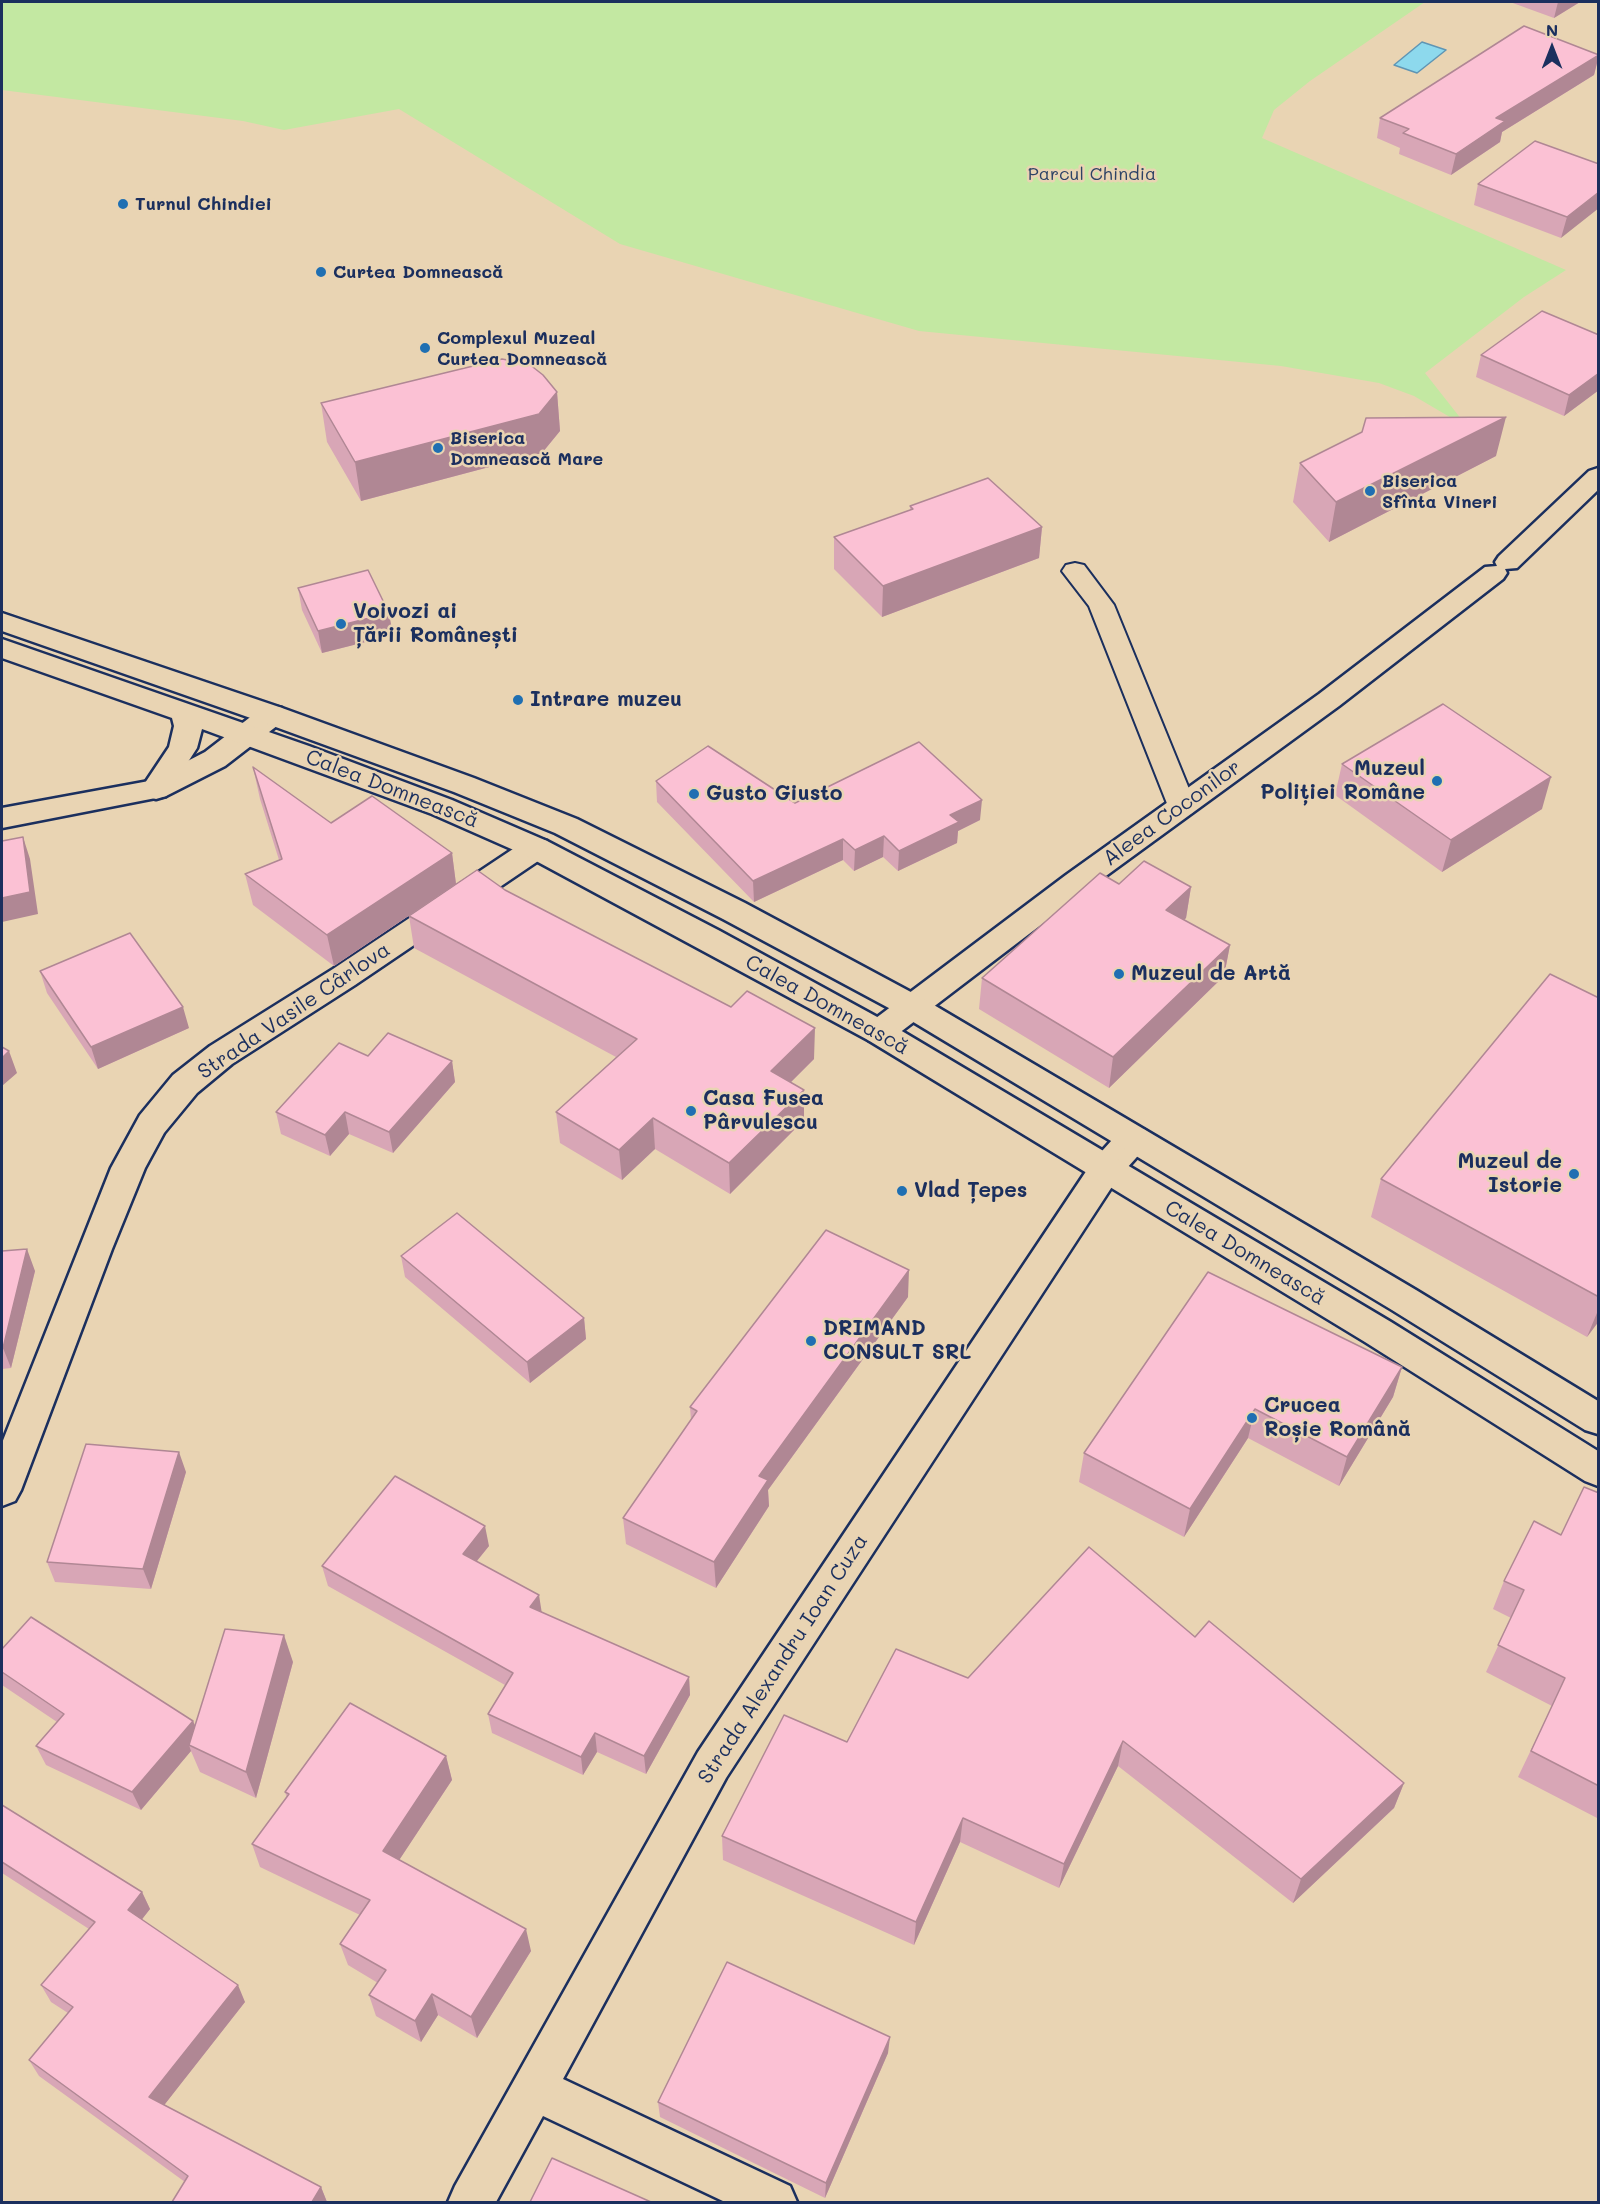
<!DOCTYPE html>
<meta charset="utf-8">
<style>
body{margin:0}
#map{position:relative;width:1600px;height:2204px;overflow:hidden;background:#e9d4b3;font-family:Mali,sans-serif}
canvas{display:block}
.frame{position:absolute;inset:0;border:3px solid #1b2f5e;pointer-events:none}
.north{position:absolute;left:1522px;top:18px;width:60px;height:60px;-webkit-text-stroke:4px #e9d4b3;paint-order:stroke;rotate:0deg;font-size:16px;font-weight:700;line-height:24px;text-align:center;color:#1b2f5e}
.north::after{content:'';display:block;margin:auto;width:21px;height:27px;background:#1b2f5e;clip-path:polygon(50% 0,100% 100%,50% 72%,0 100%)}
</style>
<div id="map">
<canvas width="1600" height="2204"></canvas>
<div class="frame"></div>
<div class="north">N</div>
</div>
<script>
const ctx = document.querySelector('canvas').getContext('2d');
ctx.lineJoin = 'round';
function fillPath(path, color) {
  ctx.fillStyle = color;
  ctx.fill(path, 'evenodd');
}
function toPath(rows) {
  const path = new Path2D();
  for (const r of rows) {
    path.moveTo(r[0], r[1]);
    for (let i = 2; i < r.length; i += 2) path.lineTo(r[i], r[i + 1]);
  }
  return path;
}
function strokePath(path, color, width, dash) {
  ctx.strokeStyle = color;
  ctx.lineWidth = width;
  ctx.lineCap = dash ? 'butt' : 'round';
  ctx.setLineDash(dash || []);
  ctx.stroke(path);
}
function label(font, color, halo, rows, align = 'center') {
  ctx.font = font + ' Mali,sans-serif';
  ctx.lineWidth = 5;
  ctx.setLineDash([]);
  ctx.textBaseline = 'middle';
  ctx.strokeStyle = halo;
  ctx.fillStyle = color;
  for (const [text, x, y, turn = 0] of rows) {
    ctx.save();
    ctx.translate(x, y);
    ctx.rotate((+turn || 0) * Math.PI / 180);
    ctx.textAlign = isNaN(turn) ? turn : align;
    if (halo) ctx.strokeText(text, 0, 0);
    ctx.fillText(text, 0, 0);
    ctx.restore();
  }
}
fillPath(toPath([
 [2,2,1425,2,1310,81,1274,110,1262,138,1566,270,1524,297,1425,373,1473,434,1460,423,1414,396,1379,383,1281,366,919,331,620,244,399,109,284,130,243,121,2,90]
]), '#c3e8a2');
const water = toPath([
 [1422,42,1446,50,1417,73,1394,65,1422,42]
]);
fillPath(water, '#8dd9ed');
strokePath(water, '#5f95b4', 1.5);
const service = toPath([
 [1075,563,1084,565,1114,605,1196,806,1192,813,1182,816,1172,813,1168,806,1089,606,1062,571,1066,565,1075,563]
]);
const minor = toPath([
 [1598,468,1598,490,1517,568,1505,569,1507,573,1503,579,1339,706,1088,889,890,1040,879,1044,868,1040,863,1032,868,1024,1066,875,1319,694,1485,567,1497,566,1495,562,1499,556,1589,471,1598,468],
 [272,706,282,708,286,715,282,722,225,766,166,796,2,828,2,808,149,781,205,752,262,708,272,706],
 [536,838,547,841,551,848,547,855,355,985,232,1064,197,1093,164,1133,145,1168,112,1249,21,1490,15,1501,2,1506,2,1443,111,1168,140,1115,173,1075,210,1046,333,969,525,841,536,838],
 [1133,1126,1145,1130,1150,1139,1145,1148,1117,1179,726,1778,563,2079,790,2186,797,2202,725,2202,543,2116,496,2202,448,2202,455,2186,698,1752,1093,1161,1121,1130,1133,1126]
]);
const primary = toPath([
 [2,613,282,708,474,778,577,819,745,903,922,998,1416,1290,1598,1401,1598,1434,1585,1430,1392,1310,900,1014,723,919,555,833,454,792,262,722,2,631,2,613],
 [2,639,309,746,452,800,547,841,720,931,890,1024,1391,1322,1598,1451,1598,1486,1585,1481,1365,1342,868,1040,525,855,432,814,202,729,197,748,166,796,156,799,146,796,141,789,169,747,174,726,172,718,2,658,2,639]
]);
strokePath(service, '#1b2f5e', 4);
strokePath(minor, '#1b2f5e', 5);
strokePath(primary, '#1b2f5e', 5);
fillPath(service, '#e9d4b3');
fillPath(minor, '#e9d4b3');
fillPath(primary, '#e9d4b3');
fillPath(toPath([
 [1510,2,1580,2,1554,18],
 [1599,55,1594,75,1502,132,1500,142,1451,175,1399,154,1400,148,1377,138,1380,118],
 [1599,164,1561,238,1474,205,1478,184],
 [1599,335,1599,390,1564,416,1476,377,1481,355],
 [557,392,560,431,542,453,361,501,327,442,321,403],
 [1496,456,1329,542,1293,502,1300,463],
 [910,506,1042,527,1039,558,882,617,834,569,834,537,910,510],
 [298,588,393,635,322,653,302,610],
 [1342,764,1542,809,1442,872,1335,795],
 [253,767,331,823,452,853,456,884,334,966,253,905,245,874,279,860,260,799],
 [656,781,795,803,980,820,958,831,957,843,898,871,883,857,854,871,843,860,754,902,657,802],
 [1119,884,1191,887,1186,918,1184,920,1230,945,1224,976,1109,1088,979,1009,982,978],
 [505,890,814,1059,791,1082,804,1120,730,1194,655,1149,622,1180,560,1143,556,1112,616,1057,414,948,409,916],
 [40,971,189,1028,98,1069,47,993],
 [1599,998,1599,1321,1587,1337,1371,1217,1381,1179],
 [368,1056,452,1061,455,1082,393,1153,349,1134,330,1156,281,1134,276,1112],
 [2,1251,35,1271,11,1368,2,1369],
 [401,1256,584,1318,586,1339,530,1383,405,1277],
 [908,1297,768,1490,769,1506,716,1588,626,1544,623,1518,691,1420,690,1407],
 [1402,1367,1393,1397,1339,1486,1248,1438,1184,1537,1079,1482,1084,1453],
 [186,1472,151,1589,55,1582,47,1562],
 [1599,1493,1599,1819,1518,1777,1552,1706,1486,1672,1511,1618,1493,1609,1504,1581,1561,1535],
 [489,1546,477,1561,541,1612,689,1677,690,1695,646,1774,597,1752,583,1775,492,1733,488,1714,505,1685,328,1586,322,1566],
 [1195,1637,1404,1783,1394,1808,1293,1903,1118,1766,1059,1888,960,1842,914,1945,723,1860,722,1836,847,1742,968,1678],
 [2,1649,193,1721,195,1725,293,1662,256,1798,200,1772,191,1751,141,1810,46,1765,36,1746,57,1722,2,1685],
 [446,1756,452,1780,399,1860,531,1951,477,2038,438,2015,421,2042,376,2016,369,1995,378,1983,348,1965,340,1944,360,1915,260,1867,252,1844,287,1798,285,1792],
 [2,1805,142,1892,150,1909,142,1919,245,2002,164,2105,321,2187,327,2202,172,2202,185,2182,39,2076,29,2060,68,2013,51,2002,41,1985,89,1929,2,1873],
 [888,2053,825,2198,660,2117,658,2102]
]), '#d8a6b6');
fillPath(toPath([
 [1558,2,1580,2,1554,18],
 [1599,55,1594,75,1502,132,1500,142,1451,175,1456,154,1496,118],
 [1599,192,1599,208,1561,238,1567,217],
 [1599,373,1599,390,1564,416,1569,395],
 [557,392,560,431,542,453,361,501,355,462],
 [1506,417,1496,456,1329,542,1336,502],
 [1042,527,1039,558,882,617,883,586],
 [389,613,393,635,322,653,318,631],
 [1551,777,1542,809,1442,872,1451,840],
 [982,800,980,820,958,831,957,843,898,871,899,851,950,815],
 [884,836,883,857,854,871,855,850],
 [23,837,30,859,38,914,2,922,2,898],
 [843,839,843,860,754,902,753,881],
 [452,853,456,884,334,966,327,935],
 [1191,887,1186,918,1161,941,1166,910],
 [1230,945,1224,976,1109,1088,1113,1057],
 [183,1007,189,1028,98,1069,91,1047],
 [815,1028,814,1059,771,1102,771,1071],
 [9,1051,17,1073,2,1086,2,1058],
 [452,1061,455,1082,393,1153,389,1132],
 [804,1090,804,1120,730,1194,729,1163],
 [345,1112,349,1134,330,1156,325,1135],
 [653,1118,655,1149,622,1180,619,1150],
 [27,1249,35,1271,11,1368,3,1348],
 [909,1270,908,1297,768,1490,769,1506,716,1588,714,1562,759,1476],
 [1599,1308,1599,1321,1587,1337],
 [584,1318,586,1339,530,1383,527,1362],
 [1402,1367,1393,1397,1339,1486,1347,1457],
 [1255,1409,1248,1438,1184,1537,1190,1509],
 [179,1452,186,1472,151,1589,143,1569],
 [485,1526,489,1546,467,1573,463,1554],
 [539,1595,542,1614,530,1607],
 [284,1635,293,1662,256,1798,246,1772],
 [689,1677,690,1695,646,1774,644,1756],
 [193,1721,201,1739,189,1745,191,1751,141,1810,132,1792],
 [595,1733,597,1752,583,1775,581,1757],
 [1123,1741,1118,1766,1059,1888,1064,1864],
 [446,1756,452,1780,390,1874,383,1851],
 [1404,1783,1394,1808,1293,1903,1301,1879],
 [963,1818,960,1842,914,1945,916,1922],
 [142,1892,150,1909,136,1927,128,1910],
 [526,1929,531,1951,477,2038,471,2017],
 [238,1985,245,2002,158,2113,149,2097],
 [432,1994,438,2015,421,2042,415,2021],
 [890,2037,888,2053,825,2198,826,2183],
 [321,2187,327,2202,312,2202]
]), '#b08794');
const building = toPath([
 [1524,26,1599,55,1496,118,1505,121,1456,154,1403,133,1409,129,1380,118,1524,26],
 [1535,141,1599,164,1599,192,1567,217,1478,184,1535,141],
 [1542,311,1599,335,1599,373,1569,395,1481,355,1542,311],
 [502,359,529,364,543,375,557,392,539,414,355,462,321,403,502,359],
 [1506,417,1336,502,1300,463,1362,432,1366,418,1506,417],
 [988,478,1042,527,883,586,834,537,913,509,910,506,988,478],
 [368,570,389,613,318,631,298,588,368,570],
 [1443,704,1551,777,1451,840,1342,764,1443,704],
 [919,742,982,800,950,815,959,822,899,851,884,836,855,850,843,839,753,881,656,781,708,746,795,803,919,742],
 [253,767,331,823,372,796,452,853,327,935,245,874,282,859,253,767],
 [23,837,30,892,2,898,2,841,23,837],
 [1144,861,1191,887,1166,910,1230,945,1113,1057,982,978,1100,873,1119,884,1144,861],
 [477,870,505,890,731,1007,747,991,815,1028,771,1071,804,1090,729,1163,653,1118,619,1150,556,1112,637,1039,409,916,477,870],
 [130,933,183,1007,91,1047,40,971,130,933],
 [1550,974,1599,998,1599,1297,1381,1179,1550,974],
 [388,1033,452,1061,389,1132,345,1112,325,1135,276,1112,339,1043,368,1056,388,1033],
 [2,1047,9,1051,2,1058,2,1047],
 [457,1213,584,1318,527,1362,401,1256,457,1213],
 [826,1230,909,1270,759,1476,768,1480,714,1562,623,1518,697,1411,690,1407,826,1230],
 [27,1249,3,1348,2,1348,2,1251,27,1249],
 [1208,1272,1402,1367,1347,1457,1255,1409,1190,1509,1084,1453,1208,1272],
 [86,1444,179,1452,143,1569,47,1562,86,1444],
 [395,1476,485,1526,463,1554,539,1595,530,1607,689,1677,644,1756,595,1733,581,1757,488,1714,513,1673,322,1566,395,1476],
 [1584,1487,1599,1493,1599,1786,1531,1751,1565,1678,1498,1645,1524,1590,1504,1581,1534,1521,1561,1535,1584,1487],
 [1089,1547,1195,1637,1209,1621,1404,1783,1301,1879,1123,1741,1064,1864,963,1818,916,1922,722,1836,784,1715,847,1742,896,1649,968,1678,1089,1547],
 [31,1617,193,1721,132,1792,36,1746,64,1714,2,1672,2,1649,31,1617],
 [225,1629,284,1635,246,1772,189,1745,225,1629],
 [350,1703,446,1756,383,1851,526,1929,471,2017,432,1994,415,2021,369,1995,386,1970,340,1944,370,1900,252,1844,289,1794,285,1792,350,1703],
 [2,1805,142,1892,128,1910,238,1985,149,2097,321,2187,312,2202,172,2202,188,2176,29,2060,73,2007,41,1985,95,1922,2,1862,2,1805],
 [727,1962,890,2037,826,2183,658,2102,727,1962],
 [552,2158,651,2202,530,2202,552,2158]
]);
fillPath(building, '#fbc1d4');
strokePath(building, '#b08794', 1.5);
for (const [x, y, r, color] of [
 [123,204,6,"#1f6fb2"],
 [321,272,6,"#1f6fb2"],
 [425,348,6,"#1f6fb2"],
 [438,448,6,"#1f6fb2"],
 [1370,491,6,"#1f6fb2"],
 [341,624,6,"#1f6fb2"],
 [518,700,6,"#1f6fb2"],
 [1437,781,6,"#1f6fb2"],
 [694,794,6,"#1f6fb2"],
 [1119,974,6,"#1f6fb2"],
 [691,1111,6,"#1f6fb2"],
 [1574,1174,6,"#1f6fb2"],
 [902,1191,6,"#1f6fb2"],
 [811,1341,6,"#1f6fb2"],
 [1252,1418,6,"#1f6fb2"]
]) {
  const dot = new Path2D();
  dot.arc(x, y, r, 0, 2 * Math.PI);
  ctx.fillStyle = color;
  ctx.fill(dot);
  strokePath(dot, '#e9d4b3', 2);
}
label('18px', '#2c4265', '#e9d4b3', [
 ["Parcul Chindia",1092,174]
]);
label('bold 18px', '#1b2f5e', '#e9d4b3', [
 ["Turnul Chindiei",135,204],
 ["Curtea Domnească",333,272],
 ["Complexul Muzeal",437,338],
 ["Curtea Domnească",437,359],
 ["Biserica",450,438],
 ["Domnească Mare",450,459],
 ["Biserica",1382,481],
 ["Sfînta Vineri",1382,502]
], 'left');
label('bold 21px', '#1b2f5e', '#e9d4b3', [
 ["Voivozi ai",353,612],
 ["Țării Românești",353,636],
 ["Intrare muzeu",530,700],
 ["Muzeul",1425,769,"right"],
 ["Poliției Române",1425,793,"right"],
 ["Gusto Giusto",706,794],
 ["Muzeul de Artă",1131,974],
 ["Casa Fusea",703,1099],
 ["Pârvulescu",703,1123],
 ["Muzeul de",1562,1162,"right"],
 ["Istorie",1562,1186,"right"],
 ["Vlad Țepes",914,1191],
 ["DRIMAND",823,1329],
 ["CONSULT SRL",823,1353],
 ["Crucea",1264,1406],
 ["Roșie Română",1264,1430]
], 'left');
label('21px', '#1b2f5e', '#e9d4b3', [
 ["Calea Domnească",392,789,21],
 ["Aleea Coconilor",1172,813,-36],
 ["Calea Domnească",827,1005,29],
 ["Strada Vasile Cârlova",294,1011,-34],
 ["Calea Domnească",1245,1253,31],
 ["Strada Alexandru Ioan Cuza",783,1659,-57]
]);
</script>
